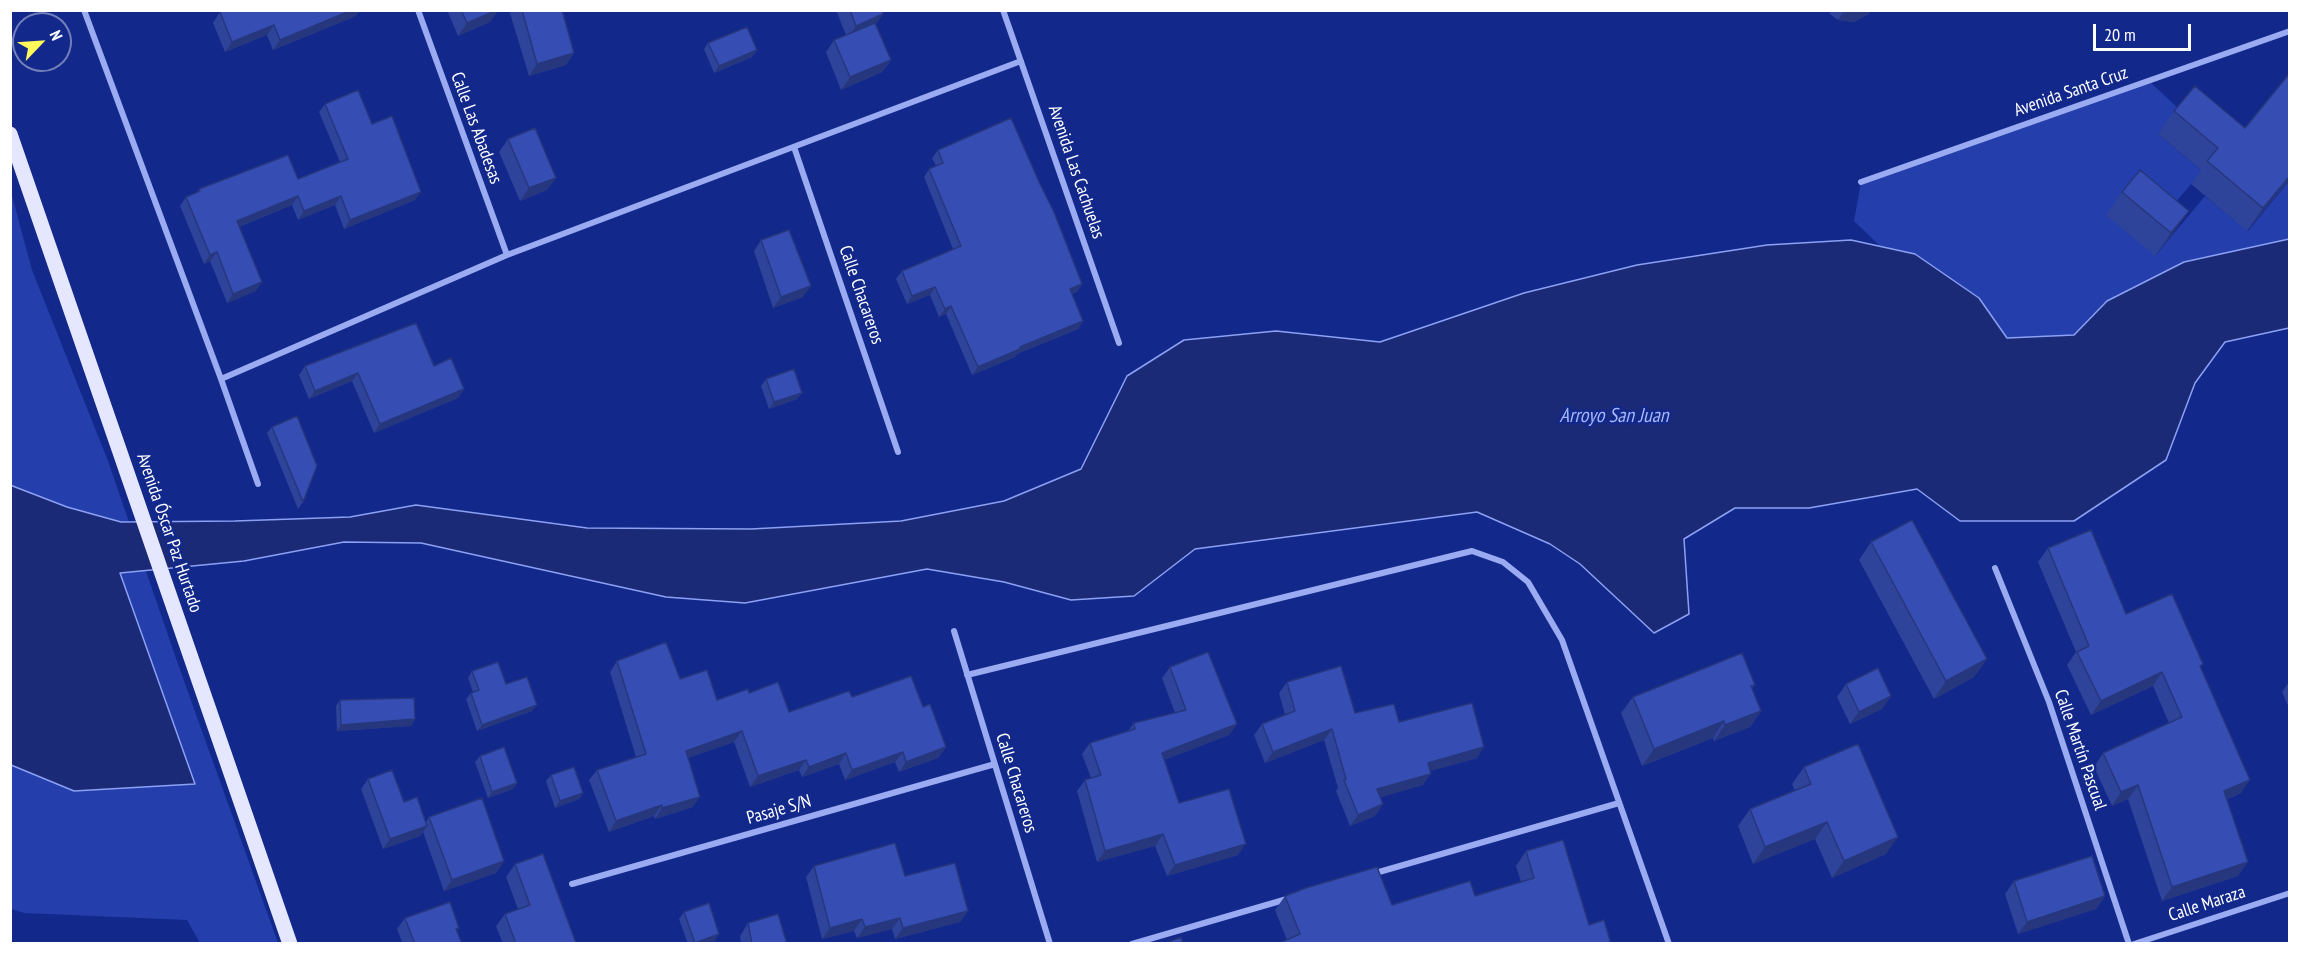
<!DOCTYPE html>
<meta charset="utf-8">
<style>
body{margin:0}
#map{position:relative;width:2300px;height:954px;overflow:hidden;background:#12288b;font-family:"PT Sans Narrow",sans-serif}
canvas{display:block}
.frame{position:absolute;inset:0;border:12px solid #fff;pointer-events:none}
.north{position:absolute;left:12px;top:12px;width:60px;height:60px;box-sizing:border-box;background:#12288b;border:2px solid #717eb9;border-radius:50%;rotate:65deg;font-size:16px;font-weight:700;line-height:24px;text-align:center;color:#fff}
.north::after{content:'';display:block;margin:auto;width:21px;height:27px;background:#fffa5a;clip-path:polygon(50% 0,100% 100%,50% 72%,0 100%)}
.scale{position:absolute;left:2093px;top:24px;width:98px;height:27px;box-sizing:border-box;border:3px solid #fff;border-top:0;padding-left:8px;font-size:18px;line-height:21px;white-space:nowrap;color:#fff;-webkit-text-stroke:4px #12288b;paint-order:stroke}
</style>
<div id="map">
<canvas width="2300" height="954"></canvas>
<div class="frame"></div>
<div class="north">N</div>
<div class="scale">20 m</div>
</div>
<script>
const ctx = document.querySelector('canvas').getContext('2d');
ctx.lineJoin = 'round';
function fillPath(path, color) {
  ctx.fillStyle = color;
  ctx.fill(path, 'evenodd');
}
function toPath(rows) {
  const path = new Path2D();
  for (const r of rows) {
    path.moveTo(r[0], r[1]);
    for (let i = 2; i < r.length; i += 2) path.lineTo(r[i], r[i + 1]);
  }
  return path;
}
function strokePath(path, color, width, dash) {
  ctx.strokeStyle = color;
  ctx.lineWidth = width;
  ctx.lineCap = dash ? 'butt' : 'round';
  ctx.setLineDash(dash || []);
  ctx.stroke(path);
}
function label(font, color, halo, rows, align = 'center') {
  ctx.font = font + ' "PT Sans Narrow",sans-serif';
  ctx.lineWidth = 5;
  ctx.setLineDash([]);
  ctx.textBaseline = 'middle';
  ctx.strokeStyle = halo;
  ctx.fillStyle = color;
  for (const [text, x, y, turn = 0] of rows) {
    ctx.save();
    ctx.translate(x, y);
    ctx.rotate((+turn || 0) * Math.PI / 180);
    ctx.textAlign = isNaN(turn) ? turn : align;
    if (halo) ctx.strokeText(text, 0, 0);
    ctx.fillText(text, 0, 0);
    ctx.restore();
  }
}
fillPath(toPath([
 [2149,81,2179,109,2158,134,2202,171,2159,222,2107,215,2156,255,2205,196,2248,231,2289,181,2289,239,2184,262,2107,301,2074,335,2007,338,1979,298,1915,254,1880,246,1854,221,1861,182],
 [10,188,32,270,108,461,178,664,278,943,200,943,187,920,24,913,11,909]
]), '#243eab');
const water = toPath([
 [2289,239,2289,328,2225,342,2195,383,2166,460,2074,521,1960,521,1917,489,1809,508,1735,508,1684,539,1689,614,1654,633,1580,564,1550,544,1477,512,1195,549,1134,596,1071,600,1004,582,927,569,745,603,666,597,421,543,344,542,244,561,120,573,195,784,74,791,11,765,10,485,67,507,121,522,235,521,350,517,416,505,587,528,751,529,901,521,1004,501,1081,469,1127,376,1184,340,1276,331,1380,342,1524,293,1637,265,1767,245,1851,240,1915,254,1979,298,2007,338,2074,335,2107,301,2184,262,2289,239]
]);
fillPath(water, '#1a2a76');
strokePath(water, '#8ca1f4', 1.5);
strokePath(toPath([
 [84,10,221,379,258,484],
 [418,10,507,255],
 [1003,10,1119,343],
 [794,147,898,452],
 [1861,182,2290,31],
 [221,379,507,255,1021,61],
 [1995,568,2049,702,2129,944],
 [954,631,1050,944],
 [967,675,1472,551,1503,562,1528,582,1562,640,1669,944],
 [1372,874,1619,803],
 [572,884,995,764],
 [1132,944,1287,899],
 [2134,944,2290,893]
]), '#9aabf1', 6);
strokePath(toPath([
 [10,134,290,944]
]), '#e4e7ff', 15);
fillPath(toPath([
 [225,10,360,10,356,16,273,50,267,35,225,52,213,23,220,12],
 [447,10,497,10,490,22,458,36],
 [509,10,562,10,574,53,566,65,529,76],
 [836,10,882,10,883,14,876,24,891,60,882,72,841,90,826,52,834,40,846,35],
 [1828,10,1871,10,1869,14,1854,22,1838,20,1831,15],
 [708,43,757,50,752,57,714,73,704,49],
 [325,104,372,124,415,200,344,229,335,205,298,220,292,205,239,227,256,291,227,303,210,261,204,264,180,206,186,197,197,193,199,189,298,179,340,162,319,112],
 [2174,111,2289,180,2247,231,2191,184,2201,170,2158,134],
 [508,139,547,190,520,201,499,152],
 [938,150,1082,284,1077,292,1072,294,1083,321,1078,329,1017,354,1015,357,972,375,946,314,939,317,930,295,907,304,896,279,902,271,953,249,924,177,929,169,936,166,932,158],
 [2122,192,2173,234,2155,256,2106,215],
 [761,240,803,297,773,308,754,251],
 [305,366,434,366,464,389,458,398,374,433,352,381,309,399,299,375],
 [766,379,802,393,797,399,769,409,761,386],
 [272,427,303,502,298,509,267,433],
 [1871,542,1987,659,1974,677,1934,699,1859,560],
 [2048,548,2126,614,2201,668,2241,793,2226,800,2238,876,2162,901,2128,799,2112,806,2094,767,2103,753,2169,723,2153,686,2091,715,2067,665,2076,652,2038,562],
 [617,661,680,679,717,700,749,693,789,712,852,697,923,707,946,747,938,758,899,772,895,762,845,780,839,764,802,777,799,770,750,787,734,742,688,758,693,807,655,819,654,816,609,832,589,780,597,770,636,757,610,672],
 [1170,667,1237,724,1229,735,1164,760,1179,803,1238,855,1167,876,1155,846,1097,862,1077,791,1085,780,1091,778,1082,754,1090,743,1128,731,1134,723,1175,713,1162,678],
 [472,671,506,684,532,711,477,731,466,699,471,693,473,692,468,678],
 [1287,682,1355,713,1399,722,1477,758,1430,771,1423,785,1380,797,1383,804,1375,816,1350,826,1336,791,1338,788,1324,740,1265,763,1254,735,1262,724,1285,715,1279,693],
 [2289,682,2289,708,2282,692],
 [1846,684,1891,696,1882,709,1850,724,1837,697],
 [1755,685,1752,688,1761,711,1750,727,1714,741,1713,738,1642,766,1621,713,1633,697],
 [340,700,415,719,411,726,337,731,336,706],
 [480,756,517,783,513,789,488,798,475,762],
 [1804,767,1886,854,1832,878,1815,839,1753,864,1738,826,1750,809,1795,791,1792,784],
 [551,775,583,793,579,799,555,808,546,781],
 [368,779,404,802,426,822,429,817,504,861,496,873,444,891,423,832,420,836,383,849,361,789],
 [1526,851,1589,925,1287,940,1275,910,1285,896,1392,905,1475,896,1521,882,1516,866],
 [515,864,576,943,503,944,496,926,505,914,518,909,506,877],
 [814,866,905,876,968,911,960,922,895,939,892,929,857,938,854,931,822,939,806,877],
 [2014,881,2105,896,2096,909,2018,934,2005,894],
 [684,912,715,941,707,944,688,944,679,919],
 [405,918,457,930,462,944,403,944,397,929],
 [748,923,787,944,741,944,740,936]
]), '#2e439a');
fillPath(toPath([
 [352,10,360,10,356,16,273,50,280,40],
 [497,10,499,10,490,22,458,36,467,23],
 [1845,10,1871,10,1869,14,1854,22,1838,20],
 [883,14,874,27,848,38,856,26],
 [274,25,267,35,225,52,232,42],
 [757,50,752,57,714,73,719,66],
 [574,53,566,65,529,76,537,64],
 [891,60,882,72,841,90,850,77],
 [2289,177,2289,180,2247,231,2263,208],
 [556,178,547,190,520,201,529,188],
 [421,192,415,200,344,229,350,220],
 [298,196,292,205,231,230,237,221],
 [341,196,335,205,298,220,304,211],
 [2189,211,2173,234,2155,256,2171,233],
 [217,252,210,261,204,264,210,255],
 [262,282,256,291,227,303,233,294],
 [1082,284,1077,292,1065,297,1070,289],
 [811,286,803,297,773,308,781,297],
 [935,287,930,295,907,304,912,296],
 [951,306,946,314,939,317,945,309],
 [1083,321,1078,329,1017,354,1015,357,972,375,978,367,1020,347],
 [358,373,352,381,309,399,315,391],
 [464,389,458,398,374,433,380,424],
 [802,393,797,399,769,409,774,402],
 [1987,659,1974,677,1934,699,1946,681],
 [2162,672,2153,686,2091,715,2101,701],
 [1891,696,1882,709,1850,724,1859,712],
 [537,705,532,711,477,731,482,725],
 [1761,711,1750,727,1714,741,1725,725],
 [415,719,411,726,337,731,341,725],
 [1724,721,1713,738,1642,766,1654,749],
 [1237,724,1229,735,1154,764,1162,753],
 [1332,729,1324,740,1265,763,1273,752],
 [742,731,734,742,679,761,686,751],
 [946,747,938,758,899,772,906,762],
 [1484,747,1477,758,1420,774,1428,763],
 [903,752,895,762,845,780,852,770],
 [846,753,839,764,802,777,809,767],
 [806,760,799,770,750,787,758,776],
 [1431,774,1423,785,1369,801,1377,789],
 [2250,780,2241,793,2214,805,2224,791],
 [517,783,513,789,488,798,492,792],
 [2138,785,2128,799,2112,806,2121,792],
 [583,793,579,799,555,808,560,801],
 [700,797,693,807,655,819,662,808],
 [1383,804,1375,816,1350,826,1358,815],
 [662,805,654,816,609,832,616,821],
 [1827,822,1815,839,1753,864,1765,847],
 [427,826,420,836,383,849,390,839],
 [1163,834,1155,846,1097,862,1105,851],
 [1898,837,1886,854,1832,878,1844,861],
 [1246,844,1238,855,1167,876,1175,865],
 [504,861,496,873,444,891,452,880],
 [2248,862,2238,876,2162,901,2172,887],
 [2105,896,2096,909,2018,934,2027,922],
 [968,911,960,922,895,939,903,928],
 [900,918,892,929,857,938,865,927],
 [862,919,854,931,822,939,830,928],
 [719,934,715,941,707,944,694,944]
]), '#26377d');
const building = toPath([
 [225,10,352,10,280,40,274,25,232,42,220,12,225,10],
 [461,10,497,10,467,23,461,10],
 [522,10,562,10,574,53,537,64,522,10],
 [850,10,882,10,883,14,856,26,850,10],
 [875,23,891,60,850,77,834,40,875,23],
 [747,27,757,50,719,66,708,43,747,27],
 [2289,74,2289,177,2263,208,2207,161,2218,148,2174,111,2195,86,2245,128,2289,74],
 [358,90,372,124,392,116,421,192,350,220,341,196,304,211,298,196,237,221,262,282,233,294,217,252,210,255,186,197,200,191,199,189,288,155,298,179,348,159,325,104,358,90],
 [1011,118,1040,184,1054,212,1082,284,1070,289,1083,321,1020,347,1020,349,978,367,951,306,945,309,935,287,912,296,902,271,961,246,929,169,943,163,938,150,1011,118],
 [535,128,556,178,529,188,508,139,535,128],
 [2140,170,2189,211,2171,233,2122,192,2140,170],
 [789,230,811,286,781,297,761,240,789,230],
 [416,323,434,366,451,358,464,389,380,424,358,373,315,391,305,366,416,323],
 [794,369,802,393,774,402,766,379,794,369],
 [297,416,317,466,303,502,272,427,297,416],
 [1912,520,1987,659,1946,681,1871,542,1912,520],
 [2091,530,2126,614,2172,594,2203,664,2200,666,2250,780,2224,791,2248,862,2172,887,2138,785,2121,792,2103,753,2182,717,2162,672,2101,701,2077,652,2089,646,2048,548,2091,530],
 [666,642,680,679,707,670,717,700,748,689,749,693,778,682,789,712,849,691,852,697,911,676,923,707,930,704,946,747,906,762,903,752,852,770,846,753,809,767,806,760,758,776,742,731,686,751,700,797,662,808,662,805,616,821,597,770,646,754,617,661,666,642],
 [1208,652,1237,724,1162,753,1179,803,1229,789,1246,844,1175,865,1163,834,1105,851,1085,780,1101,775,1090,743,1135,729,1134,723,1186,710,1170,667,1208,652],
 [1742,653,1755,685,1751,686,1761,711,1725,725,1724,721,1654,749,1633,697,1742,653],
 [498,662,506,684,527,677,537,705,482,725,471,693,479,690,472,671,498,662],
 [1341,666,1355,713,1394,704,1399,722,1472,703,1484,747,1428,763,1431,774,1377,789,1383,804,1358,815,1344,780,1346,779,1332,729,1273,752,1262,724,1295,711,1287,682,1341,666],
 [1878,668,1891,696,1859,712,1846,684,1878,668],
 [414,698,415,719,341,725,340,700,414,698],
 [1858,744,1898,837,1844,861,1827,822,1765,847,1750,809,1811,784,1804,767,1858,744],
 [504,747,517,783,492,792,480,756,504,747],
 [574,767,583,793,560,801,551,775,574,767],
 [392,770,404,802,417,797,427,826,390,839,368,779,392,770],
 [482,798,504,861,452,880,429,817,482,798],
 [1563,840,1589,925,1604,920,1611,944,1277,944,1300,934,1285,896,1306,888,1377,867,1392,905,1470,881,1475,896,1534,878,1526,851,1563,840],
 [895,843,905,876,955,863,968,911,903,928,900,918,865,927,862,919,830,928,814,866,895,843],
 [543,854,576,943,575,944,516,944,505,914,530,905,515,864,543,854],
 [2092,856,2105,896,2027,922,2014,881,2092,856],
 [450,902,459,928,456,929,462,944,415,944,405,918,450,902],
 [709,903,719,934,695,943,684,912,709,903],
 [778,914,787,944,752,944,748,923,778,914],
 [1181,937,1183,944,1164,944,1181,937]
]);
fillPath(building, '#364eb3');
strokePath(building, '#26377d', 1.5);
label('18px', '#fff', '#12288b', [
 ["Avenida Santa Cruz",2071,92,-19],
 ["Calle Las Abadesas",476,128,70],
 ["Avenida Las Cachuelas",1076,172,71],
 ["Calle Chacareros",861,295,71],
 ["Avenida Óscar Paz Hurtado",169,533,71],
 ["Calle Martín Pascual",2080,750,71],
 ["Calle Chacareros",1016,783,73],
 ["Pasaje S/N",779,810,-16],
 ["Calle Maraza",2207,904,-18]
]);
label('italic 20px', '#a6b6f8', '#12288b', [
 ["Arroyo San Juan",1614,416]
]);
</script>
